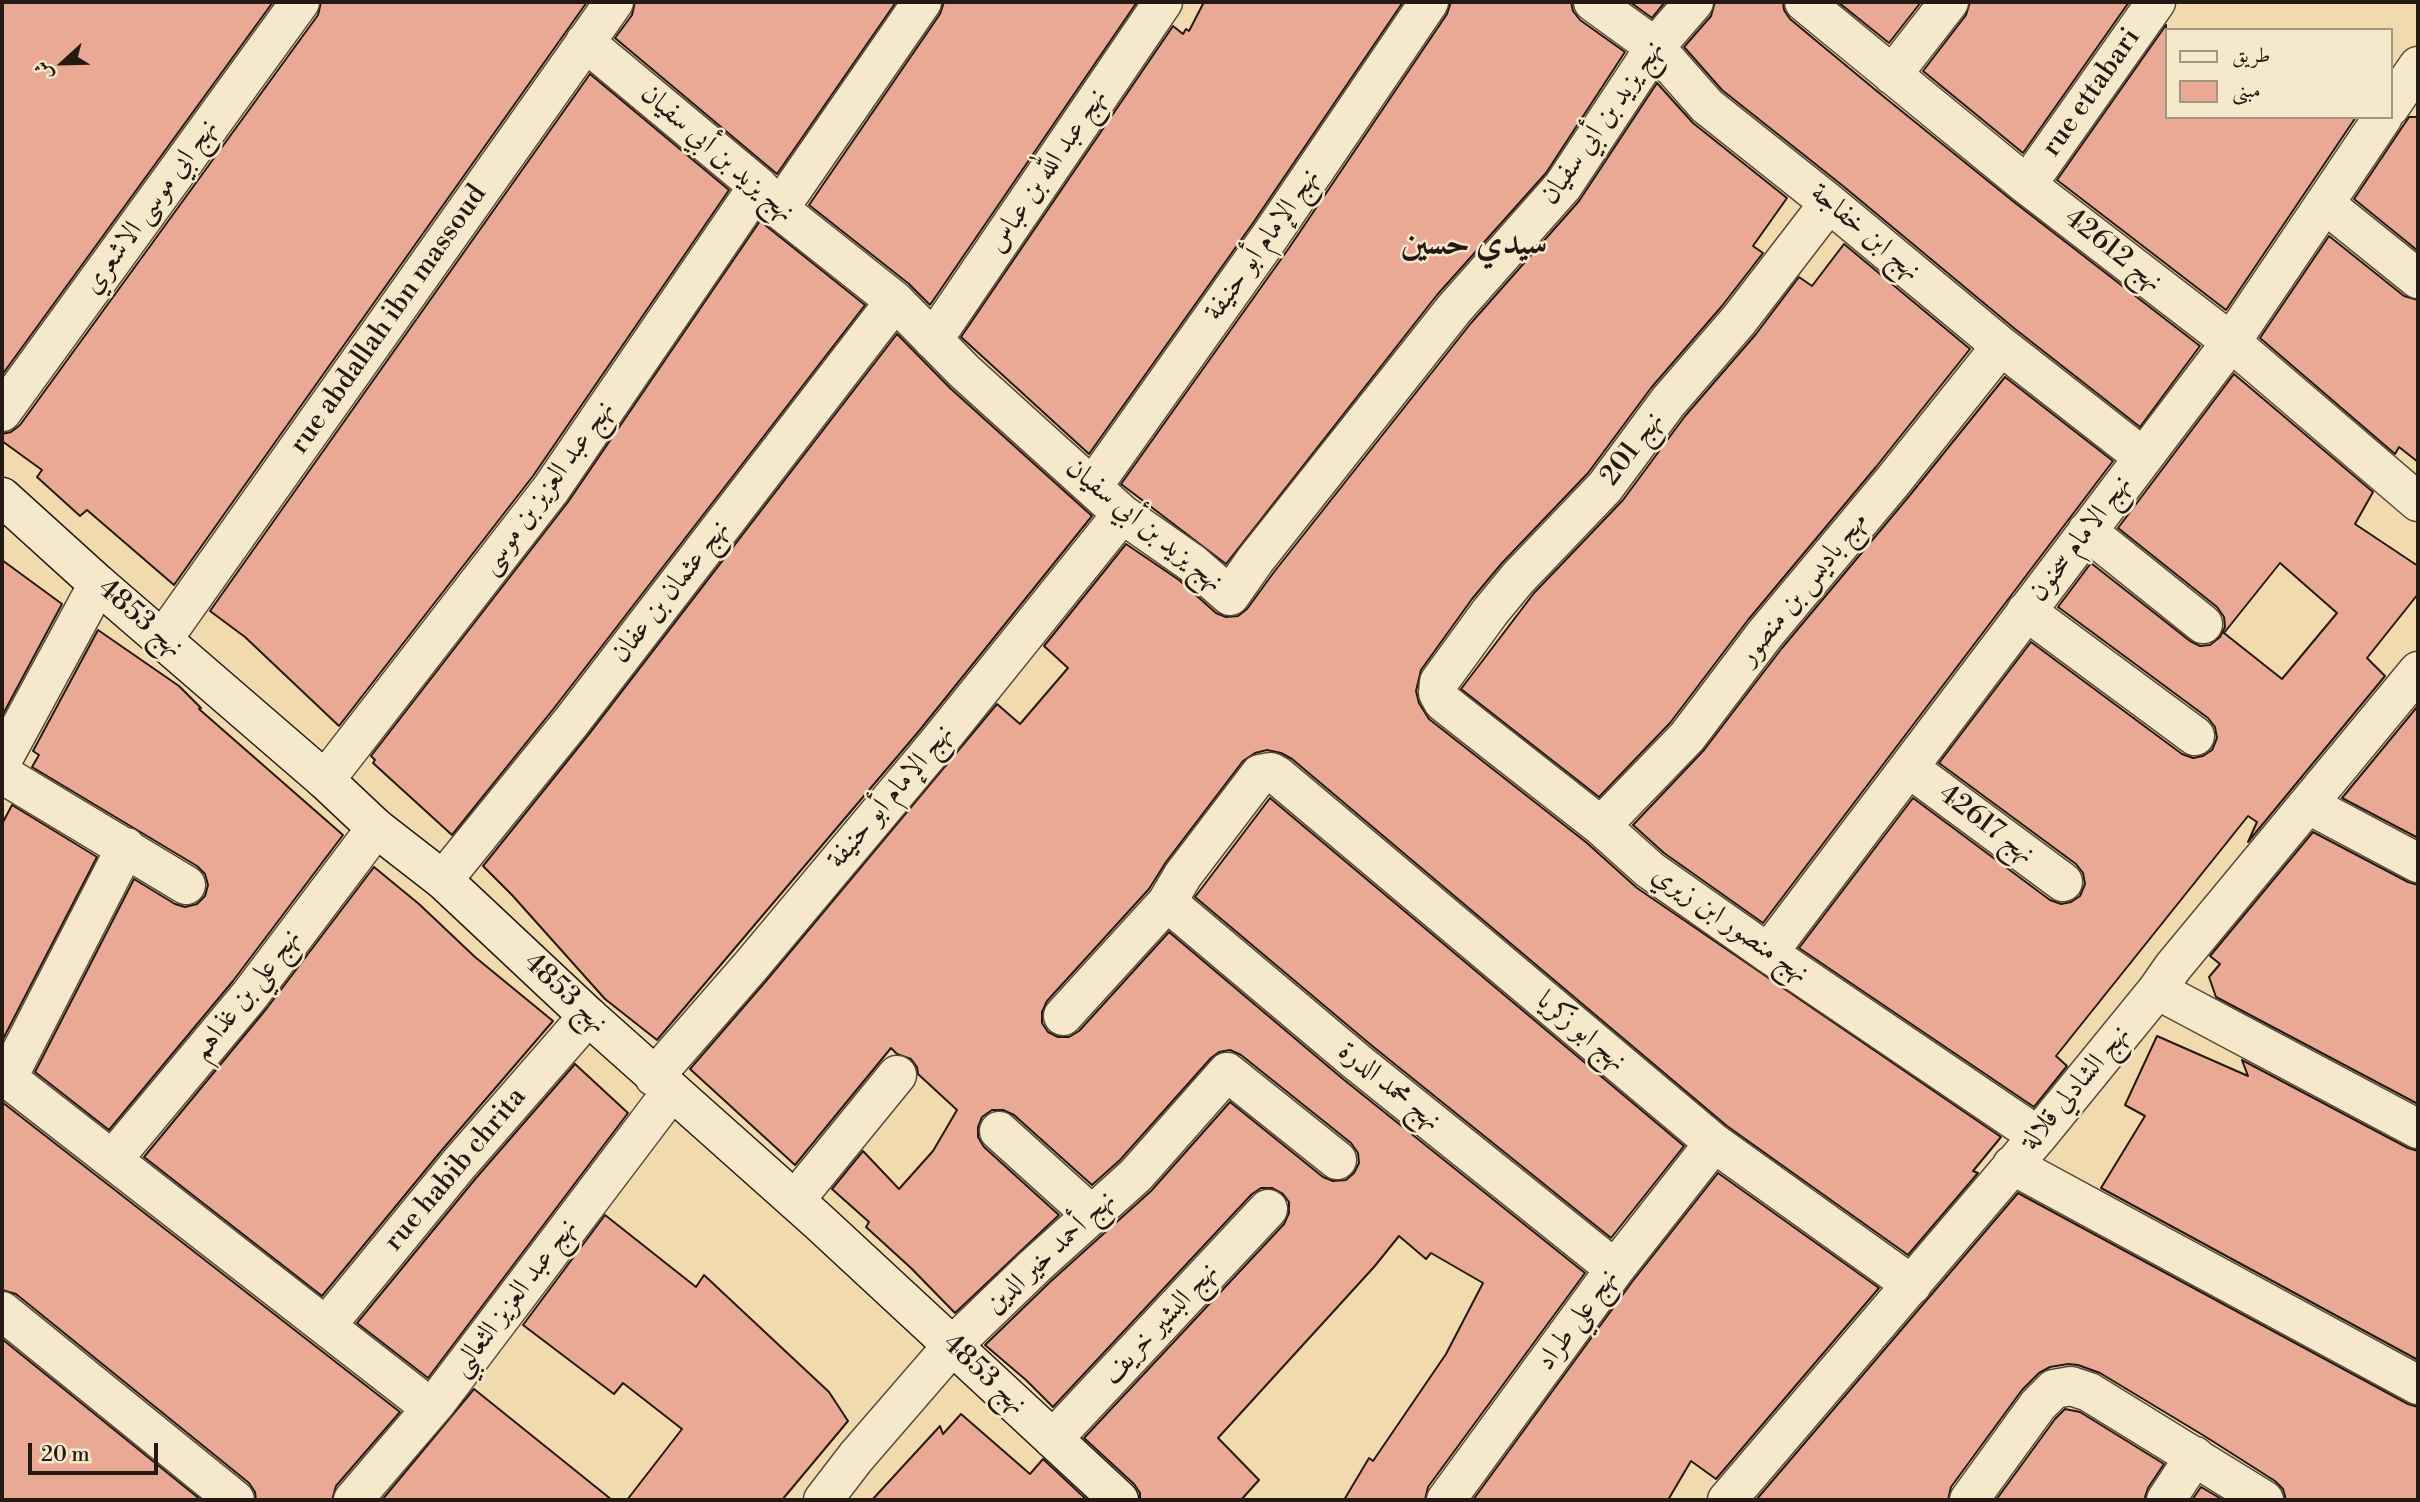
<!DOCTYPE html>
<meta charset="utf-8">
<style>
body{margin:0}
#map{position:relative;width:2420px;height:1502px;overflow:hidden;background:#f1dbae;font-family:"Libre Bodoni",Amiri,serif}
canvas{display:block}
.frame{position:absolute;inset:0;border:4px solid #251913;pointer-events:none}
.legend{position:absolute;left:2165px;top:28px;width:228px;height:91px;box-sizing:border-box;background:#f6e8ca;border:2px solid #a29581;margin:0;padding:9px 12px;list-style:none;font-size:21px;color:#251913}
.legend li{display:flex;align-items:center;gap:14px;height:35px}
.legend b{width:35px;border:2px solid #a29581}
.north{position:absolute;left:28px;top:28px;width:70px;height:70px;-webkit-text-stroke:5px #f6e8ca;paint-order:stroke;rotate:248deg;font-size:19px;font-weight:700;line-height:28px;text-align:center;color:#251913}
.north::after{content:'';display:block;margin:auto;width:24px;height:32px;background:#251913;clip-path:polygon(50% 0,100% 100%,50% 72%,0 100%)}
.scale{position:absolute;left:28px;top:1443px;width:130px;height:32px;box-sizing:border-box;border:4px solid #251913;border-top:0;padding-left:9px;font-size:21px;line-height:24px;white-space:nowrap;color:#251913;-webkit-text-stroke:5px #f6e8ca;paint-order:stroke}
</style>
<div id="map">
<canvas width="2420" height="1502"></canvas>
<div class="frame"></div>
<ul class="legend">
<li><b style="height:9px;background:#f6e8ca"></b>طريق</li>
<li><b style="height:19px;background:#e9a994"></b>مبنى</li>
</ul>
<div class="north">ش</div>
<div class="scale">20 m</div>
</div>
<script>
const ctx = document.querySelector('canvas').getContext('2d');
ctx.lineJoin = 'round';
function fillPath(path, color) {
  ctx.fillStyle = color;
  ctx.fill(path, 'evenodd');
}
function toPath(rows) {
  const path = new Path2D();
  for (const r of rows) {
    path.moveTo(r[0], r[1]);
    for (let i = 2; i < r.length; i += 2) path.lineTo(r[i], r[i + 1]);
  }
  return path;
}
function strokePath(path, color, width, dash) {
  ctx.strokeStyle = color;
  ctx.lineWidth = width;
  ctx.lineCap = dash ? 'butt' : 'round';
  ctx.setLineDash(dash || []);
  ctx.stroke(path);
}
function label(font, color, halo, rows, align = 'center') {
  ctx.font = font + ' "Libre Bodoni",Amiri,serif';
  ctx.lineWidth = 5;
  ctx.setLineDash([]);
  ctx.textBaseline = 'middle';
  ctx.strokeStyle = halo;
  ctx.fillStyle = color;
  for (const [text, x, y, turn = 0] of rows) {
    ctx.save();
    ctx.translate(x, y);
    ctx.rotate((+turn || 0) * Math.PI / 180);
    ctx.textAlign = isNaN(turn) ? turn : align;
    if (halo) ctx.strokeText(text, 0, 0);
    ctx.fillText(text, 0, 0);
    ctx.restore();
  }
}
const building = toPath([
 [2,2,273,2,2,375,2,2],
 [321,2,587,2,174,585,87,510,80,516,37,477,42,470,2,441,2,434,11,432,20,425,318,15,321,2],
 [635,2,896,2,777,174,615,38,632,15,635,2],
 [944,2,1137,2,930,305,909,284,809,205,940,14,944,2],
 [1204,2,1403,2,1253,223,1089,454,961,337,1173,26,1183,34,1186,29,1189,31,1204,2],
 [1451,2,1571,2,1573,11,1580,20,1625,52,1546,173,1437,295,1226,564,1121,484,1289,248,1447,14,1451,2],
 [1630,2,1665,2,1652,18,1630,2],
 [1715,2,1783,2,1784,10,1790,19,1878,92,2014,202,2200,346,2140,427,2015,329,1843,186,1722,90,1684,47,1711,16,1715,2],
 [1838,2,1921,2,1889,43,1838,2],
 [1970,2,2129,2,2023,153,1923,71,1966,15,1970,2],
 [2166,25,2166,117,2356,117,2226,310,2057,180,2166,25],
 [590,74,729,190,533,476,339,726,245,637,210,611,590,74],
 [1657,83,1693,123,1787,198,1753,246,1763,253,1722,306,1651,388,1588,473,1502,563,1472,599,1421,670,1416,691,1419,703,1429,719,1587,843,1637,888,2001,1137,1973,1171,1978,1173,1908,1255,1727,1126,1292,759,1281,753,1267,750,1255,753,1243,761,1166,862,1149,889,1047,1001,1042,1012,1042,1023,1048,1032,1058,1037,1069,1037,1079,1031,1169,932,1343,1079,1585,1273,1428,1487,1425,1500,1344,1500,1369,1458,1373,1461,1446,1354,1483,1283,1431,1253,1426,1259,1399,1236,1374,1267,1218,1438,1259,1480,1241,1500,1140,1500,1140,1493,1134,1484,1084,1438,1284,1224,1289,1213,1289,1202,1283,1194,1272,1188,1261,1188,1252,1194,1053,1407,1026,1380,985,1345,1050,1282,1151,1191,1230,1102,1323,1177,1333,1181,1346,1180,1354,1173,1359,1163,1358,1153,1351,1143,1241,1055,1230,1050,1219,1052,1211,1058,1120,1160,1092,1185,1014,1115,1003,1110,992,1110,982,1117,978,1127,978,1137,984,1147,1059,1215,955,1313,911,1268,866,1227,869,1222,832,1189,863,1151,899,1189,933,1151,957,1110,918,1074,917,1067,911,1059,897,1054,891,1048,795,1165,690,1069,766,981,997,704,1020,724,1068,668,1044,646,1126,544,1179,580,1216,613,1226,617,1238,616,1247,609,1274,572,1471,323,1579,201,1657,83],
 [2409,117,2418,117,2418,251,2354,199,2409,117],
 [760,221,865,305,555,707,452,835,373,763,375,760,371,756,568,502,760,221],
 [2329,236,2404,296,2418,300,2418,462,2399,447,2395,454,2260,338,2329,236],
 [1844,244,1970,349,1876,467,1748,620,1670,723,1599,797,1461,689,1534,593,1623,500,1685,416,1756,334,1799,277,1812,286,1844,244],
 [897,334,950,388,1092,516,919,731,657,1040,605,999,512,895,483,866,589,734,897,334],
 [2234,374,2373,492,2355,524,2418,566,2418,594,2367,658,2385,676,2248,842,2257,822,2248,816,2056,1056,2067,1066,2034,1107,1799,948,1913,798,2050,900,2061,904,2071,902,2080,896,2085,884,2083,873,2076,864,1939,763,2031,642,2182,754,2193,758,2203,756,2212,750,2217,738,2215,727,2208,718,2058,607,2091,563,2190,641,2200,646,2210,645,2220,637,2225,627,2224,617,2217,607,2118,528,2234,374],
 [2280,563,2337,613,2282,679,2224,633,2280,563],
 [2005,377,2113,461,1763,923,1664,853,1633,825,1704,750,1782,648,1910,495,2005,377],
 [2,560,62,604,2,716,2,560],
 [98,630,179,686,201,708,199,709,343,835,233,981,109,1130,35,1072,134,879,175,904,185,907,197,904,205,896,208,885,205,874,197,866,32,767,39,755,33,751,98,630],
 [2417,707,2418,708,2418,838,2342,798,2417,707],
 [1270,798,1684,1146,1611,1238,1371,1045,1195,897,1270,798],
 [12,805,97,857,2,1041,2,824,12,805],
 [2313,832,2408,882,2418,885,2418,1104,2216,997,2209,977,2220,964,2210,956,2313,832],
 [374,867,419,904,475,957,553,1021,442,1150,322,1296,144,1157,267,1008,374,867],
 [2157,1036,2248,1076,2242,1060,2408,1148,2418,1151,2418,1360,2101,1188,2145,1116,2125,1105,2157,1036],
 [575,1064,628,1113,428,1378,357,1323,476,1178,575,1064],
 [2,1102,400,1412,336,1486,332,1500,256,1500,255,1492,249,1483,16,1294,2,1290,2,1102],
 [1718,1173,1879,1288,1716,1479,1691,1461,1668,1500,1473,1500,1632,1282,1718,1173],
 [2018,1193,2408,1404,2418,1407,2418,1500,2286,1500,2283,1489,2275,1481,2206,1437,2100,1373,2078,1365,2068,1364,2050,1367,2039,1373,2022,1390,1951,1487,1948,1500,1756,1500,2018,1193],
 [605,1215,696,1287,704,1275,829,1392,848,1421,782,1500,627,1500,682,1429,623,1383,614,1394,523,1325,605,1215],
 [2,1339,201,1500,2,1500,2,1339],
 [474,1389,612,1500,382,1500,474,1389],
 [2065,1409,2080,1412,2164,1464,2148,1488,2144,1500,1996,1500,2055,1419,2065,1409],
 [961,1414,1030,1474,1043,1459,1087,1500,872,1500,940,1426,943,1434,961,1414],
 [2201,1487,2223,1500,2192,1500,2201,1487]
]);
fillPath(building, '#e9a994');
strokePath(building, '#251913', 2);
const street = toPath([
 [1593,2,1655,47,1707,106,1829,203,2001,346,2143,457],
 [1804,2,2027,185,2231,342,2418,502],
 [585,42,758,186,779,209,895,301,965,372,1122,514,1192,563,1230,596,1256,559,1454,309,1563,186,1655,47,1694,2],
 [1892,75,1949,2],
 [2390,107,2418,66],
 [2027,185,2156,2],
 [1829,203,1739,320,1668,402,1605,487,1518,578,1490,612,1439,682,1438,693,1443,702,1601,826,1650,870,1768,953,2038,1136],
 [2325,204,2418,279],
 [779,209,922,2],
 [933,340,1163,2],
 [2,412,300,2],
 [1093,486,1271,235,1429,2],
 [2087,531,2203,624],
 [2026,611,2195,736],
 [163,639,614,2],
 [2,761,98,584],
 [1909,768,2063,882],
 [2,774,186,885],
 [325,780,551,489,758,186],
 [2309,805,2418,863],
 [1601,826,1687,737,1765,634,1893,481,2001,346],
 [443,880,572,721,895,301],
 [1167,902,1357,1062,1615,1269],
 [1768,953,2231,342,2383,117],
 [2157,990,2418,1129],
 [1063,1016,1167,902,1183,875,1260,774,1271,772,1278,776,1714,1143,1912,1285],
 [2,1074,431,1408],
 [8,1077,126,847],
 [654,1077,750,967,936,745,1122,514],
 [999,1131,1092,1215],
 [113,1159,250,995,376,828],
 [2012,1165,2418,1385],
 [795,1200,897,1075],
 [2,1311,235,1500],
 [326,1326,459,1164,588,1016],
 [1053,1439,1268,1209],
 [353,1500,436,1403,672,1091],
 [823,1500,856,1457,952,1346,1035,1266,1136,1175,1227,1072,1337,1160],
 [1446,1500,1615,1269,1714,1143],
 [1727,1500,2038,1136,2157,990,2173,967,2418,671],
 [1969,1500,2038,1405,2054,1389,2071,1386,2089,1392,2264,1500],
 [2166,1500,2195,1456]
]);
const secondary = toPath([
 [2,497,98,584,325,780,376,828,443,880,588,1016,818,1221,1119,1500]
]);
strokePath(street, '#584a3a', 41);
strokePath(secondary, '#251913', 41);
strokePath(street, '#f6e8ca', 38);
strokePath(secondary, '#f6e8ca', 38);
label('28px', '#251913', '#f6e8ca', [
 ["rue ettabari",2092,93,-55],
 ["نهج يزيد بن أبي سفيان",1603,123,-55],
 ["نهج يزيد بن أبي سفيان",717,154,41],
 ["نهج عبد الله بن عباس",1048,171,-56],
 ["نهج ابي موسى الاشعري",151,207,-54],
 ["نهج ابن خفاجة",1865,233,40],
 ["نهج الإمام أبو حنيفة",1263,245,-55],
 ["نهج 42612",2113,251,38],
 ["rue abdallah ibn massoud",389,320,-55],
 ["نهج 201",1633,449,-53],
 ["نهج عبد العزيز بن موسى",548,488,-54],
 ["نهج يزيد بن أبي سفيان",1144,526,39],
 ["نهج الامام سحنون",2081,539,-53],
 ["مهج باديس بن منصور",1804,589,-51],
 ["نهج عثمان بن عفان",671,592,-52],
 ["نهج 4853",140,619,41],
 ["نهج الإمام أبو حنيفة",891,797,-50],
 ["نهج 42617",1986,825,37],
 ["نهج منصور ابن زيري",1730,925,35],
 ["نهج 4853",565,994,43],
 ["نهج علي بن غذاهم",247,995,-52],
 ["نهج ابو زكريا",1581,1032,40],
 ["نهج محمد الدرة",1389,1087,39],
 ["نهج الشادلي قلالة",2076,1088,-50],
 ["rue habib chrita",456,1170,-50],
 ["نهج أحمد خير الدين",1051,1253,-43],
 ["نهج عبد العزيز الثعالبي",515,1298,-53],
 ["نهج علي طراد",1578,1320,-54],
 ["نهج البشير خريف",1161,1324,-47],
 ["نهج 4853",984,1375,43]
]);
label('bold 35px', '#251913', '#f6e8ca', [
 ["سيدي حسين",1474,245]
]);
</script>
